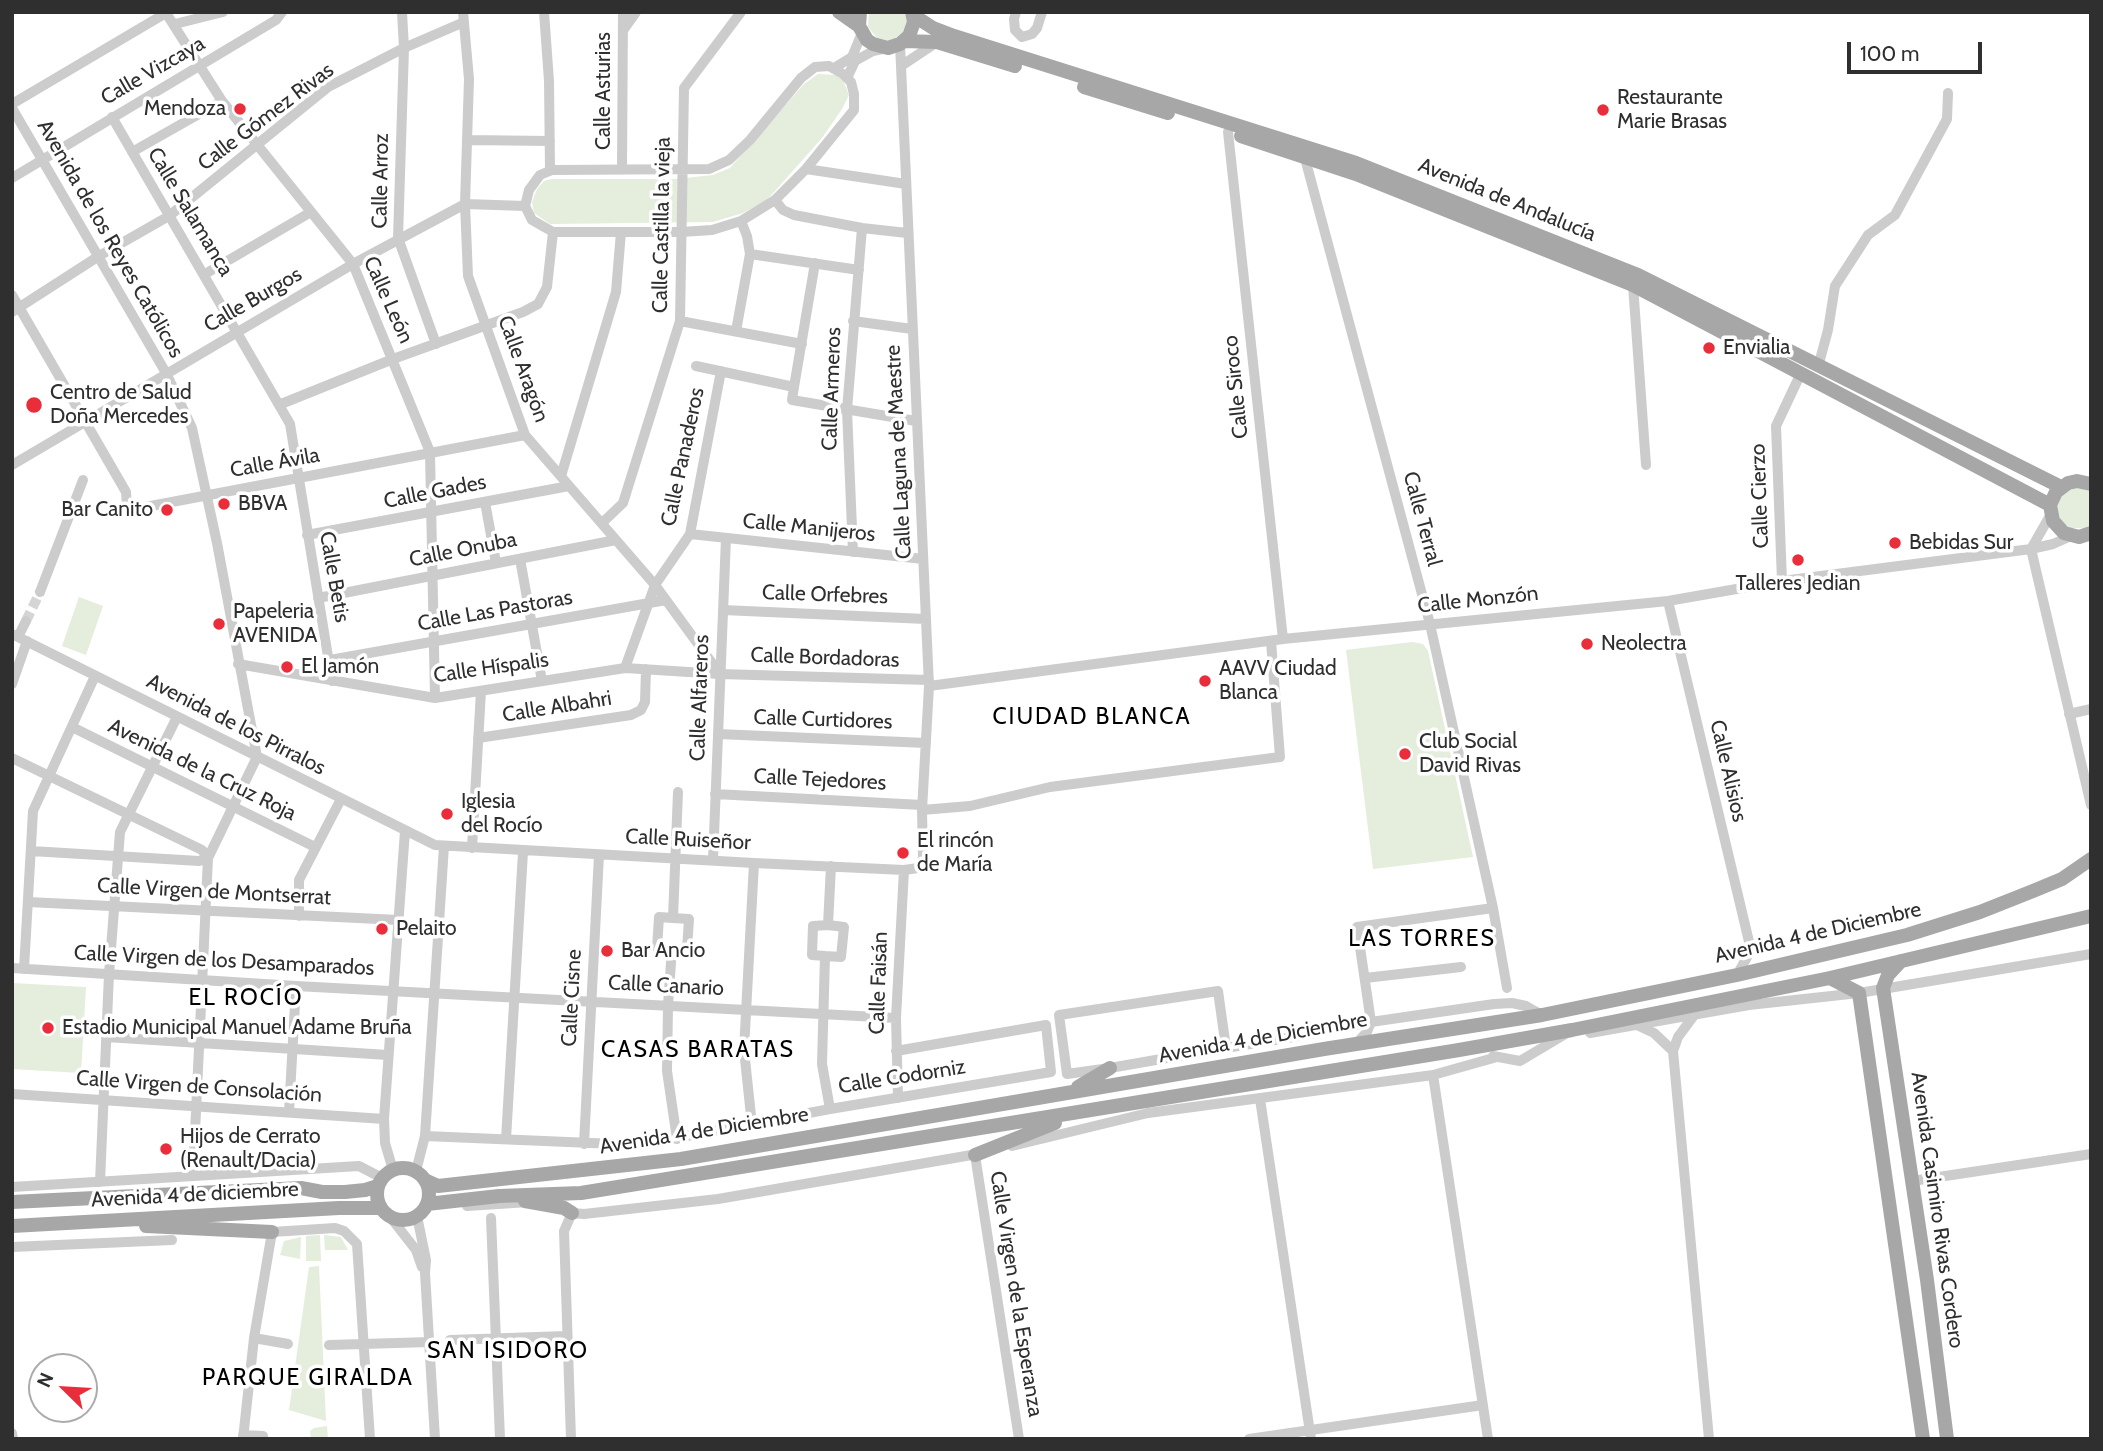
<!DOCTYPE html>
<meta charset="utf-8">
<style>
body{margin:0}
#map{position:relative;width:2103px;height:1451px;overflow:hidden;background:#fff;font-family:Cabin,sans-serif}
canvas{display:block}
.frame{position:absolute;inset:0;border:14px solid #2f2f2f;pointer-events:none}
.north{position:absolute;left:28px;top:1353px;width:70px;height:70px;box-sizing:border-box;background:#fff;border:2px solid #acacac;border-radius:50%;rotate:294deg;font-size:19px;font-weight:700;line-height:28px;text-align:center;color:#2f2f2f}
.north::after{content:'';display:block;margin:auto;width:24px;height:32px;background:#ea2d3a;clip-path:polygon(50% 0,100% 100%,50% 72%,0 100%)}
.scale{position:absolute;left:1847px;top:42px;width:135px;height:32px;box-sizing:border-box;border:4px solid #2f2f2f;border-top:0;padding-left:9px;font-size:21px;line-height:24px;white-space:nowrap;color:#2f2f2f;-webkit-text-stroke:5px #fff;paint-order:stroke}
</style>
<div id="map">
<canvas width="2103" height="1451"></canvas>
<div class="frame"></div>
<div class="north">N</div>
<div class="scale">100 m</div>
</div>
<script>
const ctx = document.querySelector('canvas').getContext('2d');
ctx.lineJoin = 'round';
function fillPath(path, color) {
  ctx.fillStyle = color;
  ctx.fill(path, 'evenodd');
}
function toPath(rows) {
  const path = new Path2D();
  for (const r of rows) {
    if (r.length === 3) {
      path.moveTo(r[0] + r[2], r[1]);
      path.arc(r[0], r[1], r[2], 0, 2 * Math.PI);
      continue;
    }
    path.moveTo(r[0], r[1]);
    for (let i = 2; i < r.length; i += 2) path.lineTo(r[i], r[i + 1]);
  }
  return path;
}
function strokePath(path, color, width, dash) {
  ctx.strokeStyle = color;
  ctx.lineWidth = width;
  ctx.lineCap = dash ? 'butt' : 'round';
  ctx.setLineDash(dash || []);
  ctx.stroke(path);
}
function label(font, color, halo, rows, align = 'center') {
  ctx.font = font + ' Cabin,sans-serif';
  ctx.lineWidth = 7;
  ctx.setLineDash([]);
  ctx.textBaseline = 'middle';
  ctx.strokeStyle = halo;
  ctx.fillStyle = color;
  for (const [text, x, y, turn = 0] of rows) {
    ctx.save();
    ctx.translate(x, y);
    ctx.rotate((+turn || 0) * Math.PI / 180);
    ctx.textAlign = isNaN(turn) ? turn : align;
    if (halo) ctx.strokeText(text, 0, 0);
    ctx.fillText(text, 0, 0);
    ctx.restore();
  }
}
fillPath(toPath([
 [869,12,905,12,907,22,902,34,890,41,877,38,868,27],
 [818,74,836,75,843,80,849,95,842,109,822,138,767,200,743,213,713,222,550,224,534,213,532,202,537,189,544,181,552,179,675,179,713,175,730,168,804,84],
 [2076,487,2091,491,2091,525,2083,528,2070,528,2060,519,2057,513,2057,506,2063,493],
 [79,597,103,606,86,655,62,646],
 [1412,642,1423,644,1428,651,1473,857,1373,869,1346,650],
 [12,983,86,987,81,1073,12,1069],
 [320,1235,321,1261,306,1261,306,1236],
 [324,1235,341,1237,348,1250,325,1250],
 [301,1237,300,1259,280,1255,284,1241],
 [319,1266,326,1421,289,1410,309,1267],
 [327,1426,328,1439,311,1439,310,1431,314,1428]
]), '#e5eddd');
strokePath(toPath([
 [26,621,40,592]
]), '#d5d5d5', 10, [10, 5]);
strokePath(toPath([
 [402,12,404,48,398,238,436,344],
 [463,12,469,79,465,204,468,276,525,435,655,585,720,674],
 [544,12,549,81,550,171],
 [1016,12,1014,19,1015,30,1022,37],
 [175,24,223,12],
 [624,29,636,12],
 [1022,37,1032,34,1037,28,1042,12],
 [829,66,843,74,851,82,854,94,854,110,806,169,775,200,741,221,712,230,681,232,553,232,532,220,525,206,529,190,540,175,552,170,709,169,729,160,750,140,801,78,815,67,829,66],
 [901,66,937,42],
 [834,68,852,57,862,33],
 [847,78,855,61,873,51,887,48],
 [12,104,166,13,222,101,353,264,430,452,435,698],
 [12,108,166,373,192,428,217,543,257,757,208,858,193,1175],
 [112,117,290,424,332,681],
 [1228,132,1283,639],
 [467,140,550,141],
 [1303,151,1430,624,1493,908,1507,988],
 [132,152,222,101],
 [806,169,906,184],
 [622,170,623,12],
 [12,178,276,20,282,12],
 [775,200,783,210,794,215,862,228,907,233],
 [750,254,859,270],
 [205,274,311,212],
 [1633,285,1646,465],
 [12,295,126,492,127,506,135,509,525,435],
 [12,312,99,256,169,216,328,87,404,48,464,22],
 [680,321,802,344],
 [853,321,912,329],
 [736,331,750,254,747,236,741,221],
 [696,366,794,387,792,400,916,421],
 [1818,367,1828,330,1835,286,1868,235,1895,215,1947,119,1948,93],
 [794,387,815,263],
 [281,404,393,359,523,312,538,304,547,287,553,232],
 [12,465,353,264,465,204,525,206],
 [561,476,616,292,621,232],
 [485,502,496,563],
 [602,523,623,503,680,321,684,88,741,12],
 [690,534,923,559],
 [307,535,569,486],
 [2031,549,2091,805],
 [2031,549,2051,514],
 [853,552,847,410,862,228],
 [520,559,542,681],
 [1782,581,1776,426,1801,373],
 [40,592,83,480],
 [318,598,616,540],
 [1668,601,1751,950,1737,975],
 [723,610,926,619],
 [12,634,435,845,754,863,904,870,918,868,923,858,922,810,929,686,900,44],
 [18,637,26,621],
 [330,660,666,600],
 [238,664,435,698,625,668,720,674,929,680],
 [625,668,655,585,690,534,721,371],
 [12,684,27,641],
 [929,686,1283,639,1668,601,1782,581,2031,549,2053,544,2071,536],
 [2069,714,2091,709],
 [72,727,315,847],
 [718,734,926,743],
 [478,738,631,715,641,710,645,702,646,669],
 [12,758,202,850,208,858],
 [715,794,922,805],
 [922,810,970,806,1050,787,1280,757,1271,641],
 [472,848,481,691],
 [31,851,199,861,208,858],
 [713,860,726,538],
 [28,902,399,920],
 [299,916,299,880,341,799],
 [673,918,689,919,687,950,672,949,668,1005,667,1071,677,1139],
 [828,925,844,927,841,957,825,956,822,1064,830,1109],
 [672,949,657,948,659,917,673,918,678,792],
 [825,956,812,955,813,926,828,925,831,866],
 [12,968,296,986,896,1018],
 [24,969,33,811,95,676],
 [1365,978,1461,967],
 [1637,1025,1654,1033,1673,1051,1678,1037,1695,1014],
 [1590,1033,1749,1005,1859,993,2091,954],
 [106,1037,388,1055],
 [1356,1044,1367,1032,1371,1022,1357,927,1493,908],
 [1226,1048,1218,991,1059,1015,1067,1074,1110,1068,1184,1055,1226,1048,1293,1037,1371,1022,1494,1004,1512,1003,1526,1006,1542,1015],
 [1673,1051,1709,1439],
 [1493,1056,1520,1061,1567,1033],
 [1433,1075,1488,1439],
 [12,1094,384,1119],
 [898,1098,896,1018,904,870],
 [1260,1099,1311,1439],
 [289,1112,296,986],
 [752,1125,744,1050,754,863],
 [425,1136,639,1145,830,1109,1051,1072,1046,1025,896,1051],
 [506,1139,523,852],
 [584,1144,599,855],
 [1012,1146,1148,1113,1433,1075,1497,1057],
 [975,1155,1019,1439],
 [393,1170,385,1143,384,1119,405,831],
 [416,1171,425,1136,444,846],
 [1912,1181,2091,1154],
 [100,1182,109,974,120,832,177,717],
 [12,1187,359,1166,382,1178],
 [467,1206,529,1202],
 [417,1216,426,1260,425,1273,435,1439],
 [391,1218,416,1250,422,1267],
 [491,1218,500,1439],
 [12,1247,172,1240],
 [254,1338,288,1344],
 [450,1340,566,1336],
 [329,1345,430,1342],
 [12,1433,13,1439],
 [243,1435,263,1436,263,1439],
 [243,1439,254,1338,272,1232,335,1228,344,1231,357,1244,370,1439],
 [571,1439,564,1231,572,1213,584,1214,718,1199,983,1153],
 [1249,1439,1483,1405]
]), '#ccc', 10);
strokePath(toPath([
 [839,12,859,26],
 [860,12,859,26,867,40,873,44,888,48,900,44,909,36,914,22,912,12],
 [913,15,933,28,954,36,1356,163,1638,275,2061,487],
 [904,41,937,42,1015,66],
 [1084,87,1168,113],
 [1241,136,1356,174,1633,285,2050,505],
 [2091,484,2077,481,2068,483,2056,492,2050,505,2053,521,2064,533,2079,537,2091,533],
 [1901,961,1888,975,1883,988,1927,1280,1947,1439],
 [1830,978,1859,993,1923,1439],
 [1078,1087,1110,1068],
 [975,1155,1055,1123],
 [403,1194,26],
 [425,1180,438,1186,681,1159,1324,1049,1542,1015,1737,975,1907,935,1980,912,2033,891,2062,879,2091,859],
 [525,1201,564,1208,572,1213],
 [12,1202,301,1188,322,1192,345,1192,365,1190,378,1186],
 [427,1204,499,1196,581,1193,1459,1050,1572,1030,1830,978,2091,916],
 [12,1226,339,1208,381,1208],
 [146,1226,272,1232]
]), '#a7a7a7', 14);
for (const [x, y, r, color] of [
 [240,109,7,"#ea2d3a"],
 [1603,110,7,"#ea2d3a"],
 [1709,348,7,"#ea2d3a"],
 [34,405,9,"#ea2d3a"],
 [224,504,7,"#ea2d3a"],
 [167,510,7,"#ea2d3a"],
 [1895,543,7,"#ea2d3a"],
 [1798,560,7,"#ea2d3a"],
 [219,624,7,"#ea2d3a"],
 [1587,644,7,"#ea2d3a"],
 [287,667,7,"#ea2d3a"],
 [1205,681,7,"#ea2d3a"],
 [1405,754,7,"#ea2d3a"],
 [447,814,7,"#ea2d3a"],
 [903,853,7,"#ea2d3a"],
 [382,929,7,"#ea2d3a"],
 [607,951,7,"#ea2d3a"],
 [48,1028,7,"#ea2d3a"],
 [166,1149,7,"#ea2d3a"]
]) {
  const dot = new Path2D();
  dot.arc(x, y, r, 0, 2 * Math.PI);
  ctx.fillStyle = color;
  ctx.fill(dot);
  strokePath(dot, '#fff', 2.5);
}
label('21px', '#2f2f2f', '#fff', [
 ["Calle Vizcaya",153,71,-30],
 ["Calle Asturias",604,91,-90],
 ["Calle Gómez Rivas",266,117,-37],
 ["Calle Arroz",381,181,-89],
 ["Avenida de Andalucía",1507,200,22],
 ["Calle Salamanca",190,212,59],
 ["Calle Castilla la vieja",662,225,-89],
 ["Avenida de los Reyes Católicos",110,239,60],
 ["Calle Burgos",253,300,-30],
 ["Calle León",388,300,66],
 ["Calle Aragón",523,369,70],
 ["Calle Siroco",1236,387,-96],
 ["Calle Armeros",832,389,-88],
 ["Calle Laguna de Maestre",899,452,-93],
 ["Calle Panaderos",683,457,-78],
 ["Calle Ávila",275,463,-10],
 ["Calle Gades",435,492,-11],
 ["Calle Cierzo",1760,496,-92],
 ["Calle Terral",1422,519,75],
 ["Calle Manijeros",809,528,6],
 ["Calle Onuba",463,550,-11],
 ["Calle Betis",334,577,80],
 ["Calle Orfebres",825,595,2],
 ["Calle Monzón",1478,600,-6],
 ["Calle Las Pastoras",495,611,-10],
 ["Calle Bordadoras",825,658,2],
 ["Calle Híspalis",491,668,-8],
 ["Calle Alfareros",700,698,-88],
 ["Calle Albahri",557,707,-9],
 ["Calle Curtidores",823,720,2],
 ["Avenida de los Pirralos",236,725,27],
 ["Avenida de la Cruz Roja",202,770,26],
 ["Calle Alisios",1728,771,77],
 ["Calle Tejedores",820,780,3],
 ["Calle Ruiseñor",688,840,3],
 ["Calle Virgen de Montserrat",214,892,3],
 ["Avenida 4 de Diciembre",1818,933,-13],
 ["Calle Virgen de los Desamparados",224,961,3],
 ["Calle Faisán",879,983,-88],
 ["Calle Canario",666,986,3],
 ["Calle Cisne",572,998,-87],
 ["Avenida 4 de Diciembre",1263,1038,-10],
 ["Calle Codorniz",902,1077,-9],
 ["Calle Virgen de Consolación",199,1087,4],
 ["Avenida 4 de Diciembre",704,1131,-9],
 ["Avenida 4 de diciembre",195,1195,-3],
 ["Avenida Casimiro Rivas Cordero",1937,1210,82],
 ["Calle Virgen de la Esperanza",1016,1294,81]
]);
label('21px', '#2f2f2f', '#fff', [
 ["Restaurante",1617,98],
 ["Marie Brasas",1617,122],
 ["Mendoza",226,109,"right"],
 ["Envialia",1723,348],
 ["Centro de Salud",50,393],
 ["Doña Mercedes",50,417],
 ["BBVA",238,504],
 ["Bar Canito",153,510,"right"],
 ["Bebidas Sur",1909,543],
 ["Talleres Jedian",1798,584,"center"],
 ["Papeleria",233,612],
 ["AVENIDA",233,636],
 ["Neolectra",1601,644],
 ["El Jamón",301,667],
 ["AAVV Ciudad",1219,669],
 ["Blanca",1219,693],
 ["Club Social",1419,742],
 ["David Rivas",1419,766],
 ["Iglesia",461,802],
 ["del Rocío",461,826],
 ["El rincón",917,841],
 ["de María",917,865],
 ["Pelaito",396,929],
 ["Bar Ancio",621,951],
 ["Estadio Municipal Manuel Adame Bruña",62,1028],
 ["Hijos de Cerrato",180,1137],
 ["(Renault/Dacia)",180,1161]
], 'left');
ctx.letterSpacing = '2px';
label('23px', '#000', '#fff', [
 ["CIUDAD BLANCA",1092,717],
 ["LAS TORRES",1422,939],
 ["EL ROCÍO",246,998],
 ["CASAS BARATAS",698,1050],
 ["SAN ISIDORO",508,1351],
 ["PARQUE GIRALDA",308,1378]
]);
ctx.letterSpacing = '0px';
</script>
